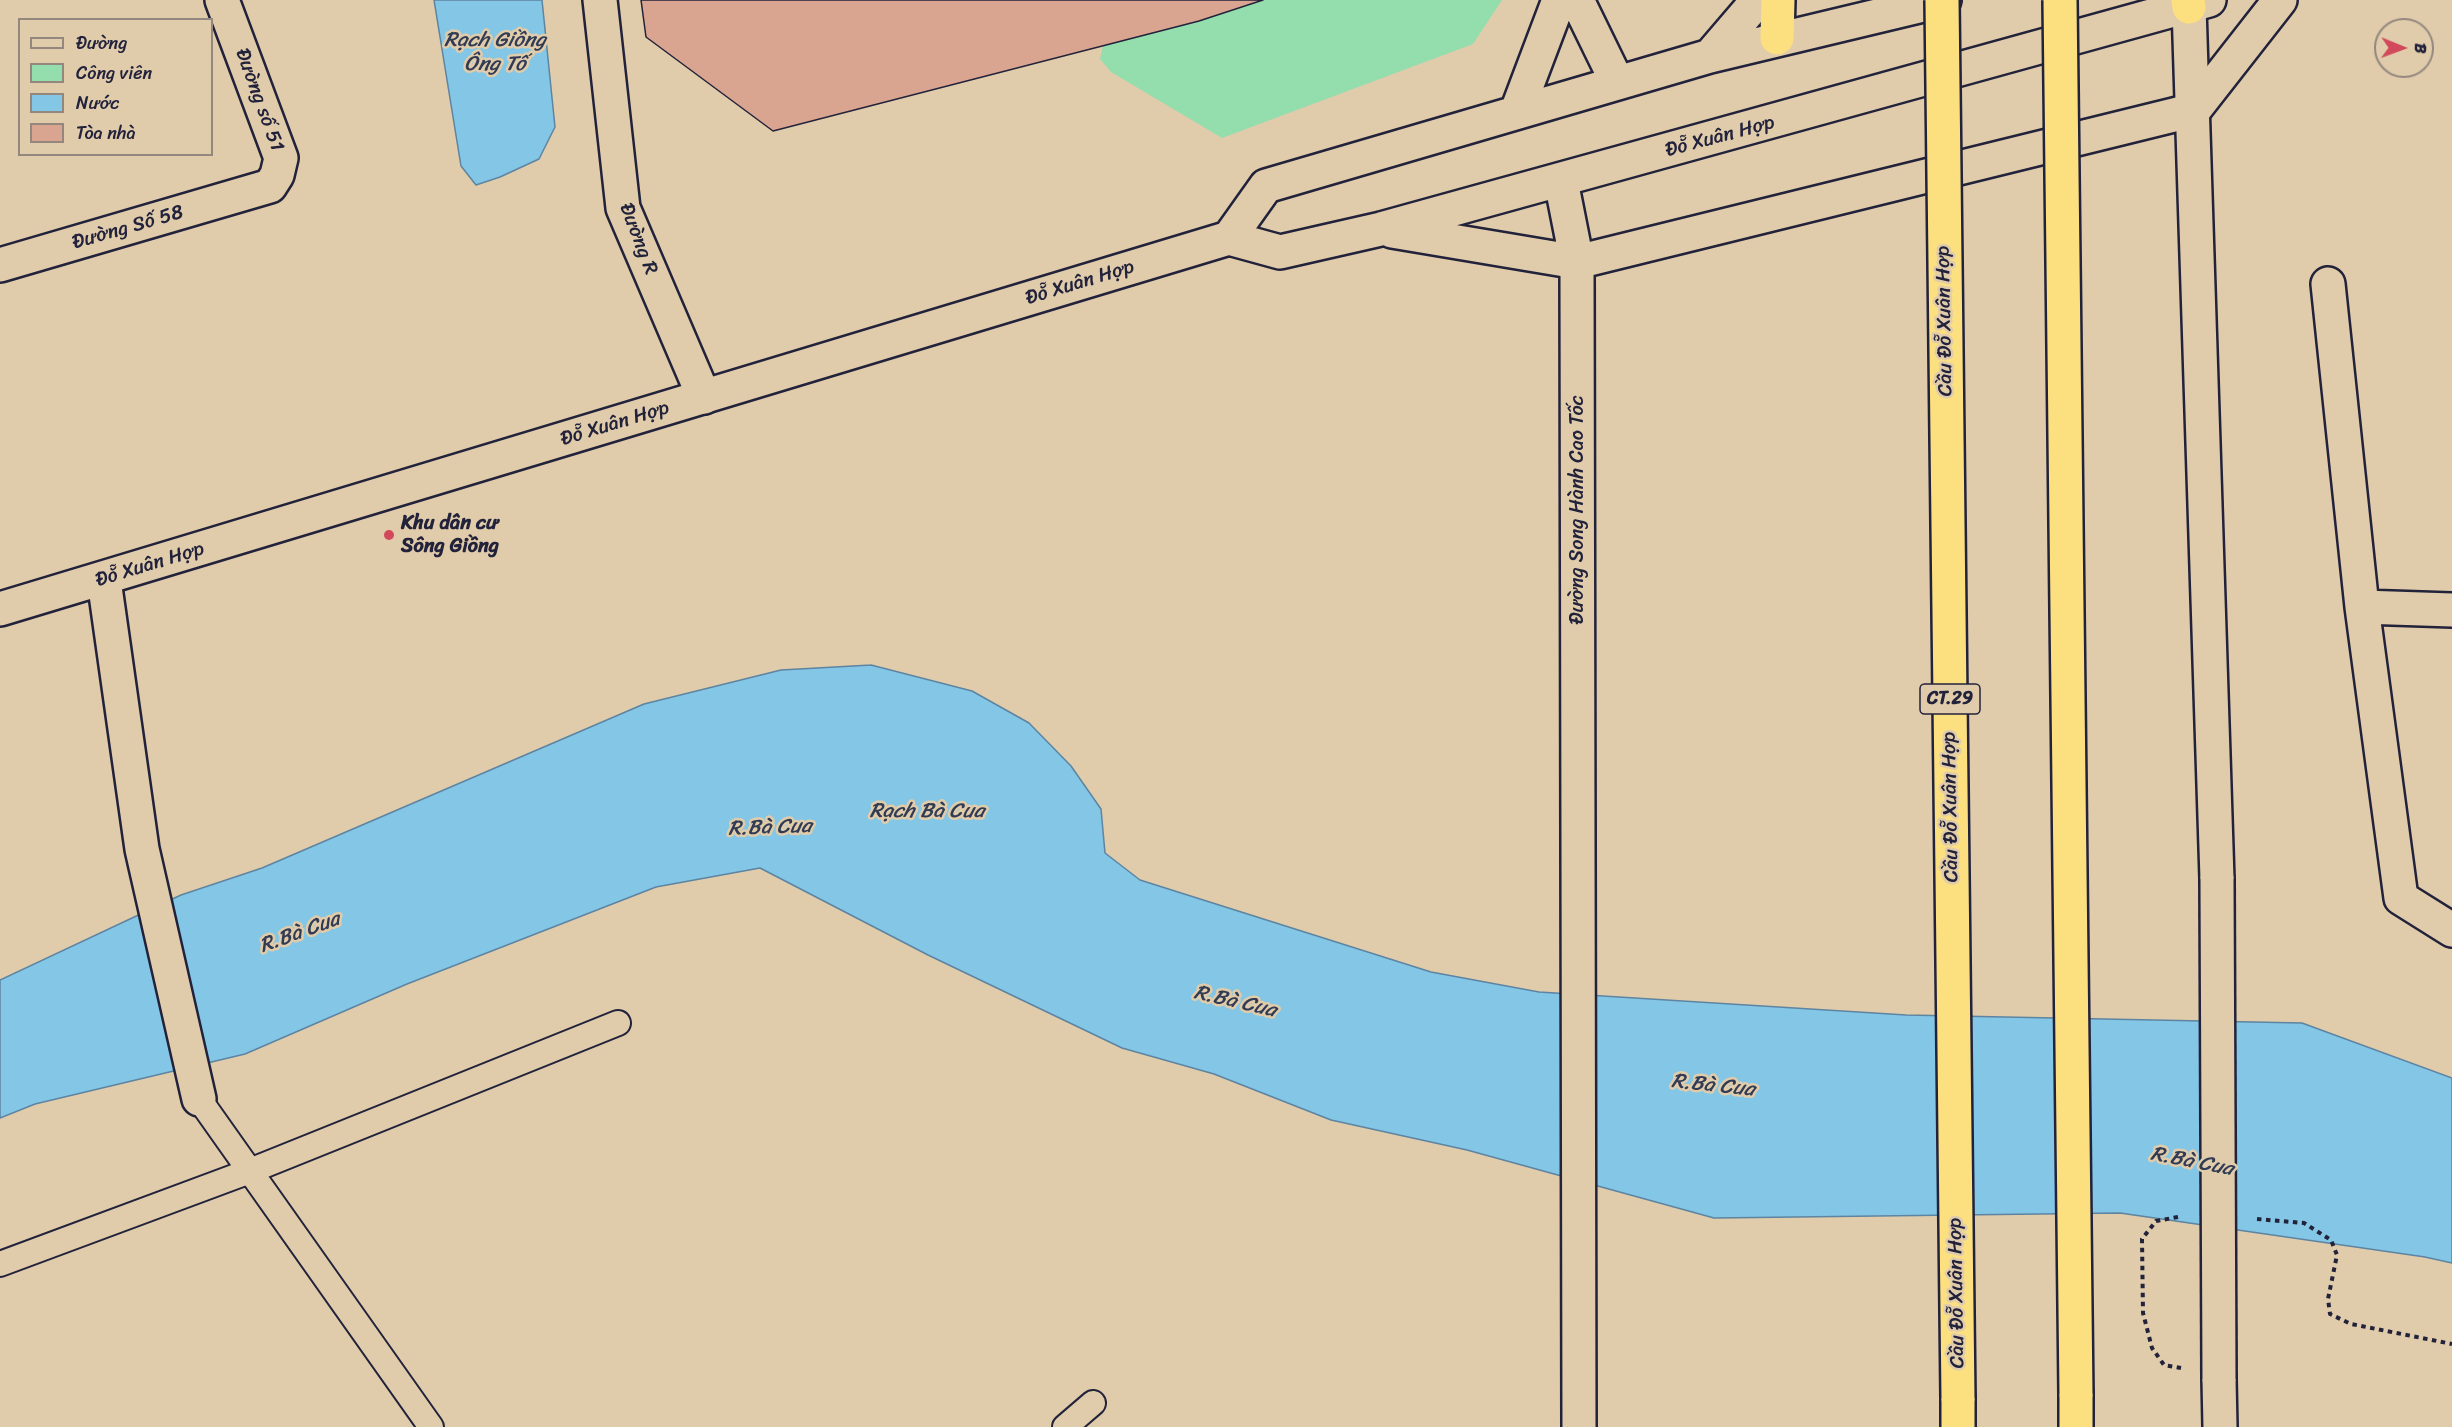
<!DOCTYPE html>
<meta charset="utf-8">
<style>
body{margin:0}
#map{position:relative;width:2452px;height:1427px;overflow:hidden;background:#e0ccab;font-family:Sriracha,sans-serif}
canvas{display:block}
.legend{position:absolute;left:18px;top:18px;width:195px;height:138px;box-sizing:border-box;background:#e0ccab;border:2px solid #94887e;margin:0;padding:8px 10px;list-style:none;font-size:18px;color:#22223b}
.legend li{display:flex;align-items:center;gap:12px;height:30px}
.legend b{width:30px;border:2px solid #94887e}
.north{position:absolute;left:2374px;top:18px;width:60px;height:60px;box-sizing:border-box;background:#e0ccab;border:2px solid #94887e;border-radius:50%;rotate:91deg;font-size:16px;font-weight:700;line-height:24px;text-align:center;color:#22223b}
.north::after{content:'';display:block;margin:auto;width:21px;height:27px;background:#d1495b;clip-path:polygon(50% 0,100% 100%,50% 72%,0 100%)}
</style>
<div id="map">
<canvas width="2452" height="1427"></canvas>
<ul class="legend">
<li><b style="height:8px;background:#e0ccab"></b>Đường</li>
<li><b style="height:16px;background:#94ddad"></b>Công viên</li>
<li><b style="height:16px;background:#84c6e5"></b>Nước</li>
<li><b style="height:16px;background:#daa590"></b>Tòa nhà</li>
</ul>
<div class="north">B</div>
</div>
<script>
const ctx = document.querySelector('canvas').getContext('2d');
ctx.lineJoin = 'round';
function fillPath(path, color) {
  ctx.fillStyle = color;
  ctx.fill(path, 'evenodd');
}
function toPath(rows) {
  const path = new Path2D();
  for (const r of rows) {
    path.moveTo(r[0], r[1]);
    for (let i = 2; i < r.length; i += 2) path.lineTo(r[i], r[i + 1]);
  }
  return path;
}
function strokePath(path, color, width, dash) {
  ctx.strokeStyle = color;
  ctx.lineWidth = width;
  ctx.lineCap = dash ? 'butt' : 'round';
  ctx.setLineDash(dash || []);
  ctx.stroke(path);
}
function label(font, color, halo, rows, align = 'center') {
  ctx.font = font + ' Sriracha,sans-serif';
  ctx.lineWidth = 5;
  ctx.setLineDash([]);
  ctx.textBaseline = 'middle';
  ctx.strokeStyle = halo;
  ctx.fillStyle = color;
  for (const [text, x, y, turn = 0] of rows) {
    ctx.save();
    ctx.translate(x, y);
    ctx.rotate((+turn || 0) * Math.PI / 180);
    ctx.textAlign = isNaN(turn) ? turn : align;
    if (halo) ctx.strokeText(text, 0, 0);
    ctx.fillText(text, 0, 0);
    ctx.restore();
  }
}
fillPath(toPath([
 [1258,0,1502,0,1473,44,1222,138,1111,72,1100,59,1103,46,1199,21]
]), '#94ddad');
const water = toPath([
 [434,0,542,0,555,127,539,159,500,177,476,185,461,166,434,0],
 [871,665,972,691,1029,723,1071,766,1101,809,1105,853,1140,880,1431,972,1539,992,1906,1015,2302,1023,2452,1078,2452,1263,2425,1257,2120,1213,1714,1218,1467,1150,1331,1120,1214,1074,1122,1048,928,955,760,868,656,887,407,984,245,1054,35,1104,0,1118,0,980,181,895,262,868,644,704,781,670,871,665]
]);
fillPath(water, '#84c6e5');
strokePath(water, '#5d84a1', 1.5);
const building = toPath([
 [641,0,1263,0,1199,21,773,131,646,37,641,0]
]);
fillPath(building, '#daa590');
strokePath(building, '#22223b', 1.5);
const lane = toPath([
 [199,1099,431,1427],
 [0,1264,250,1171,618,1023],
 [1065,1427,1093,1403]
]);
const street = toPath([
 [600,0,623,208,704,397],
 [2189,7,2217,879],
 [0,265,270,186,277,175,281,158,222,0],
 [2328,284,2362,607,2401,898,2452,930],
 [104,580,142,849,199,1099],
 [2362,607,2452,610],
 [2219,1379,2220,1427]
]);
const secondary = toPath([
 [1577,0,1617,82],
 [1710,56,1758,0],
 [1517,111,1559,0],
 [1561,181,1577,262,1579,1427],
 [1392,231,1577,262,2194,110,2280,0],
 [1229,238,1266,186,1710,56,1944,0],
 [0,609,1229,238,1280,252,1381,229,2209,0]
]);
const highway = toPath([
 [2188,0,2189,7],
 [1777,38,1778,0],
 [2076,1394,2076,1427],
 [1958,1398,1958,1427]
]);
strokePath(lane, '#22223b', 28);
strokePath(street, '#22223b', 38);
strokePath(secondary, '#22223b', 38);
strokePath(highway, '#22223b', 38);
strokePath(toPath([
 [2178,1217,2156,1221,2142,1239,2143,1313,2152,1348,2164,1365,2181,1368],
 [2257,1219,2304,1223,2331,1240,2337,1255,2328,1299,2330,1314,2351,1324,2452,1344]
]), '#22223b', 4, [4.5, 4.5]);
strokePath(lane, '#e0ccab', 24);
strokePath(street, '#e0ccab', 33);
strokePath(secondary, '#e0ccab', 33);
strokePath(highway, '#fce080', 33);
const streetBridge = toPath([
 [2217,879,2219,1379]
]);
const highwayBridge = toPath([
 [1942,0,1958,1398],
 [2060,0,2076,1394]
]);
strokePath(streetBridge, '#22223b', 38, []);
strokePath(highwayBridge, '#22223b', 38, []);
strokePath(streetBridge, '#e0ccab', 33);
strokePath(highwayBridge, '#fce080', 33);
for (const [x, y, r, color] of [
 [389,535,6,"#d1495b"]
]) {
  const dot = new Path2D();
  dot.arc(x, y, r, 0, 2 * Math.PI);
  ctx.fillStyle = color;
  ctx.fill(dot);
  strokePath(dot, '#e0ccab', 2);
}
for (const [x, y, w] of [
 [1950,699,60]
]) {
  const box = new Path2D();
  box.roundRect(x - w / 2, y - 15, w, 30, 4.5);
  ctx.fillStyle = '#e0ccab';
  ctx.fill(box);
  strokePath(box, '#22223b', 1.5);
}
label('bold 18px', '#22223b', null, [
 ["CT.29",1950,699]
]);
label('20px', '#22223b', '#e0ccab', [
 ["Đường số 51",259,100,70],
 ["Đỗ Xuân Hợp",1720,137,-15],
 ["Đường Số 58",128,228,-16],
 ["Đường R",638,239,69],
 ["Đỗ Xuân Hợp",1080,283,-17],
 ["Cầu Đỗ Xuân Hợp",1945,321,-91],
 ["Đỗ Xuân Hợp",615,424,-17],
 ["Đường Song Hành Cao Tốc",1578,510,-90],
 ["Đỗ Xuân Hợp",150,565,-17],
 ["Cầu Đỗ Xuân Hợp",1951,807,-91],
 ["Cầu Đỗ Xuân Hợp",1957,1293,-91]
]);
label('bold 20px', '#22223b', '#e0ccab', [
 ["Khu dân cư",401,524],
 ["Sông Giồng",401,547]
], 'left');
label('italic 21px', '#313b54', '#e0ccab', [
 ["Rạch Giồng",495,41],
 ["Ông Tố",495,65],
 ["Rạch Bà Cua",927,812],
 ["R.Bà Cua",770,828,-2],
 ["R.Bà Cua",300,933,-20],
 ["R.Bà Cua",1235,1002,13],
 ["R.Bà Cua",1713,1086,6],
 ["R.Bà Cua",2192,1162,11]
]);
</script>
